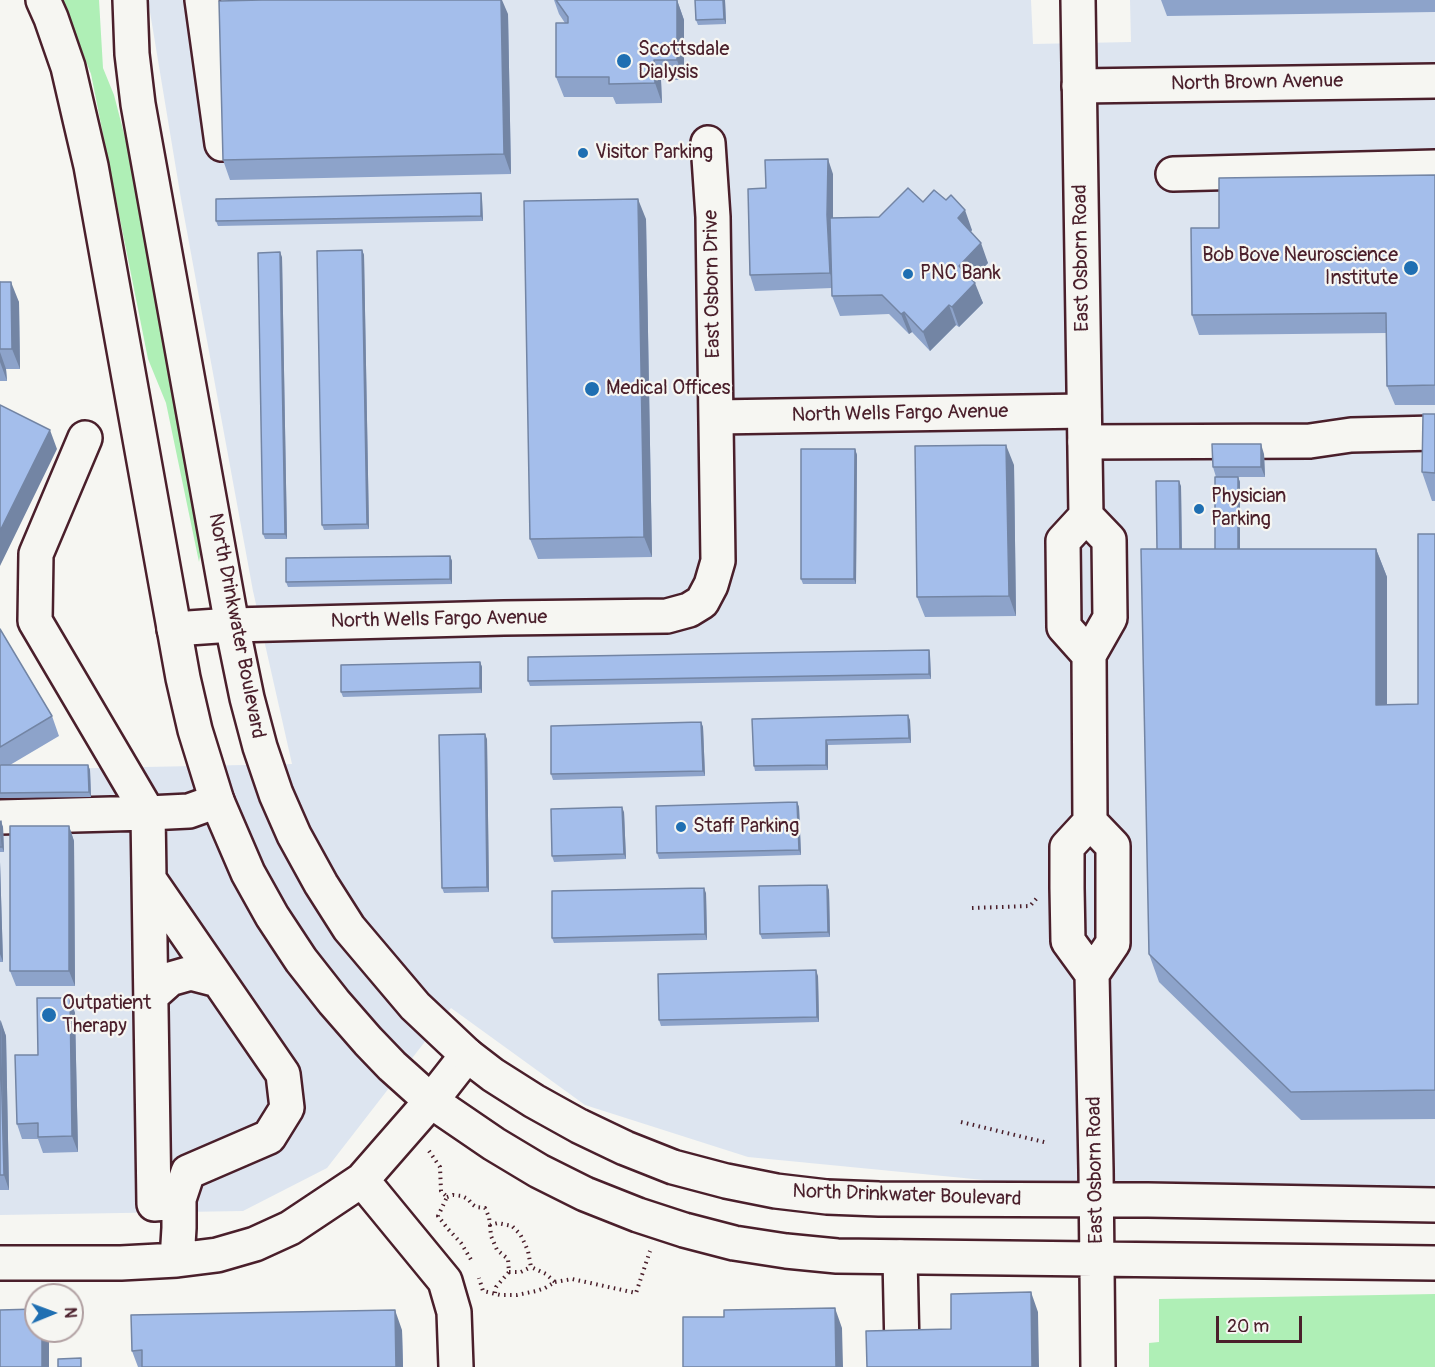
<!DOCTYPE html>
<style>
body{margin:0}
#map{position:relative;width:1435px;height:1367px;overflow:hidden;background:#f6f6f2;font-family:Pangolin,sans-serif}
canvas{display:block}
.north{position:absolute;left:24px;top:1283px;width:60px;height:60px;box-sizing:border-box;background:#f6f6f2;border:2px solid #b1a0a2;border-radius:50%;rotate:89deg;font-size:16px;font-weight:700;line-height:24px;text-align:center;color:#4a1f2b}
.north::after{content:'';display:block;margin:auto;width:21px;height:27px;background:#1f6fb2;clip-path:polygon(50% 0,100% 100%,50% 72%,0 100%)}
.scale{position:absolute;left:1216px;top:1316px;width:86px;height:27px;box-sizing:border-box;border:3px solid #4a1f2b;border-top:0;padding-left:8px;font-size:18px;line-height:21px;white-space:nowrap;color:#4a1f2b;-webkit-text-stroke:4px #f6f6f2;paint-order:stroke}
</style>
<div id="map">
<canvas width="1435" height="1367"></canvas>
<div class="north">N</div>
<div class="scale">20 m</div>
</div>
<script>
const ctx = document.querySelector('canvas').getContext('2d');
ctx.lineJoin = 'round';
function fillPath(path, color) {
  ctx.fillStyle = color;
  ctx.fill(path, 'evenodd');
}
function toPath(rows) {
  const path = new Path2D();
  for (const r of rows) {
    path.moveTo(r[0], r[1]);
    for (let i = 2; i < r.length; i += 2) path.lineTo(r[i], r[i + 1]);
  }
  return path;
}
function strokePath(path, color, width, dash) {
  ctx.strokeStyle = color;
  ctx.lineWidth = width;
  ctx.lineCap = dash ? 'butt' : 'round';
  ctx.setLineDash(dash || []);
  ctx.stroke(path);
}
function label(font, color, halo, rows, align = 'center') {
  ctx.font = font + ' Pangolin,sans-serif';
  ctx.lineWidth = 4.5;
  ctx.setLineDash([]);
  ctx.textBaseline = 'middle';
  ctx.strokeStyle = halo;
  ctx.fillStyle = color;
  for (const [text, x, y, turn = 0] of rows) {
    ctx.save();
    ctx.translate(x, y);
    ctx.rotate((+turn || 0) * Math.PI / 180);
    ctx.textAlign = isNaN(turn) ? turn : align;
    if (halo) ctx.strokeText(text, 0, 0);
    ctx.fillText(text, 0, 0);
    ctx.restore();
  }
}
fillPath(toPath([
 [148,0,1031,0,1033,44,1131,42,1130,0,1435,0,1435,1192,1025,1184,748,1157,585,1105,451,1008,327,1168,243,1211,0,1215,0,770,292,764,253,591,181,199]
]), '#dde5f0');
fillPath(toPath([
 [62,0,99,0,103,68,114,95,139,192,202,545,199,562,166,403,148,359,91,74],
 [1435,1294,1435,1367,1149,1367,1149,1343,1159,1342,1159,1299]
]), '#afefb6');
const minor = toPath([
 [202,0,222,144],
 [1079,86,1435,81],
 [1173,174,1435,167],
 [716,417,1084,411],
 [85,438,36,554,35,621,148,813,189,811,217,801],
 [1085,442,1310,441,1351,435,1435,433],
 [174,629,232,625,273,624,504,618,667,616,689,610,702,602,711,585,718,561,713,217,708,143],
 [0,817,148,813,154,1204,178,1202,188,1172,269,1137,287,1108,283,1074,149,879],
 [151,996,170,979,191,973,218,980],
 [362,1180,445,1281,454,1312,456,1367],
 [900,1257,902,1350],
 [177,1260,179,1228,179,1201],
 [0,1263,121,1263,177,1260,217,1255,255,1244,290,1228,362,1180,431,1101,467,1055]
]);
const major = toPath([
 [43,0,51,18,68,67,80,119,91,166,183,678,195,730,217,801,248,873,272,916,301,960,334,1002,368,1041,392,1066,431,1101,494,1144,539,1171,585,1194,638,1215,684,1230,734,1243,786,1251,837,1256,1435,1263],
 [130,0,132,54,138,104,232,625,247,698,260,747,276,794,294,835,321,884,349,928,415,1006,467,1055,493,1075,534,1101,579,1126,625,1148,673,1167,726,1181,776,1191,827,1197,879,1199,1148,1200,1435,1205],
 [1078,0,1086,516,1109,540,1110,618,1089,655,1090,822,1067,847,1067,888,1068,941,1092,974,1096,1170,1098,1367],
 [1086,516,1063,541,1064,627,1089,655],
 [1090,822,1113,846,1113,943,1092,974]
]);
strokePath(minor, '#4a1f2b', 38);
strokePath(major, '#4a1f2b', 38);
strokePath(toPath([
 [972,908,1030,906,1037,898],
 [961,1122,1048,1143],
 [429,1151,440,1167,441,1191,447,1197,438,1216,448,1229,461,1243,473,1263],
 [447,1197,453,1195,462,1196,468,1199,472,1204,476,1207,485,1208,489,1217,490,1225,498,1223,512,1226,520,1234,525,1244,528,1251,531,1267,546,1274,555,1282,545,1288,536,1291,517,1295,500,1295,483,1291,479,1278],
 [490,1225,491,1236,497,1250,508,1259,509,1272,496,1287,495,1293],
 [509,1272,521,1272,531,1267],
 [555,1282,572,1279,636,1293,650,1251]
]), '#4a1f2b', 4, [1.5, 4.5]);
strokePath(minor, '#f6f6f2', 33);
strokePath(major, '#f6f6f2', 33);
fillPath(toPath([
 [554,0,677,0,684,20,684,80,661,80,662,103,616,104,613,97,564,97,556,77,565,23,559,14],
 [695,0,725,0,726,24,698,25,696,20],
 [1161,0,1435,0,1435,12,1167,16],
 [508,14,511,174,230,180,223,160],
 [833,174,833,218,879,217,923,202,972,230,971,232,988,263,972,279,983,303,959,327,956,325,930,351,912,332,909,334,889,314,840,316,832,296,832,288,755,291,750,275,766,188],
 [1435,175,1435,405,1395,405,1387,386,1386,333,1199,335,1192,315,1219,228],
 [481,193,482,199,483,221,218,226,216,221],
 [646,219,652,557,538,559,530,539],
 [362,250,364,255,369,529,324,530,322,525],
 [282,257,287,539,265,539,263,534],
 [0,281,19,302,20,369,6,369,7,381,0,381],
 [1435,414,1435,501,1432,501,1422,472],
 [855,449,857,455,856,584,803,584,801,579],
 [1264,454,1265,477,1238,477,1240,482,1240,549,1376,549,1387,577,1387,705,1418,704,1435,534,1435,1119,1301,1120,1159,982,1149,954,1157,549,1181,486,1182,549,1215,549,1216,477,1213,467],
 [1014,465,1016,616,925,617,917,597],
 [450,556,452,561,452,584,288,587,286,582],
 [0,629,52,716,59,736,10,765,88,765,90,770,91,797,0,798,0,766,1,765,0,764],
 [929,650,930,655,931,679,530,686,528,681],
 [480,662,482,667,482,693,343,697,341,692],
 [752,719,910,720,911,743,828,745,828,770,755,771,754,766],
 [701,722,703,727,705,776,553,780,551,774],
 [487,739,489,892,444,893,442,888],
 [797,802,799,807,801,855,659,859,657,853],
 [624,812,626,859,554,862,552,856],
 [0,822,3,827,4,852,0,852],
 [69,826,74,841,75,986,16,986,10,971],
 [0,861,0,862,3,962,0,962],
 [829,890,830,937,762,939,760,934],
 [706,893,707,940,554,943,552,938],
 [818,976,819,1022,661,1026,659,1020],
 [70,998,75,1013,78,1152,43,1153,38,1139,22,1139,17,1124,38,1055],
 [0,1021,6,1036,9,1190,0,1190],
 [402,1330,403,1367,138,1367,132,1351]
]), '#8da3ca');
fillPath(toPath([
 [501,0,502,0,508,14,511,174,504,154],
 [677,0,684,20,684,80,677,60],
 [723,0,725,0,726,24,724,19],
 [654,60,661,80,662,103,655,83],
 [828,159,833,174,833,230,835,288,830,273,827,215],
 [481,193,482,199,483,221,481,216],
 [638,199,646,219,652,557,644,537],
 [965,210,972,230,965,238,958,218],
 [981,243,988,263,966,286,959,266],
 [362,250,364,255,369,529,367,524],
 [280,252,282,257,287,539,285,534],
 [11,282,19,302,20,369,12,349],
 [975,283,983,303,959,327,952,307],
 [949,305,956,325,930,351,923,332],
 [904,312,912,332,909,334,901,314],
 [0,352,6,369,7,381,0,362],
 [50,430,57,449,0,566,0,531],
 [1261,444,1264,454,1265,477,1261,467],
 [1006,445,1014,465,1016,616,1009,596],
 [855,449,857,455,856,584,854,579],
 [1238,477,1240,482,1240,562,1238,557],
 [1179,481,1181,486,1182,565,1180,560],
 [1376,549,1387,577,1387,733,1376,705],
 [450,556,452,561,452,584,450,579],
 [929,650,930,655,931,679,929,674],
 [480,662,482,667,482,693,480,688],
 [908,715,910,720,911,743,909,738],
 [701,722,703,727,705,776,703,771],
 [485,734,487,739,489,892,487,887],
 [826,740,828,745,828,770,826,765],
 [88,765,90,770,91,797,89,792],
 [797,802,799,807,801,855,799,850],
 [622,807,624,812,626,859,624,854],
 [1,821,3,827,4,852,2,847],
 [69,826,74,841,75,986,69,971],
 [0,861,0,862,3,962,0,954],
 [827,885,829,890,830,937,828,932],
 [704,888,706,893,707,940,705,934],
 [816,970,818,976,819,1022,817,1017],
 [70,998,75,1013,78,1152,72,1136],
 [1,1021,6,1036,9,1190,4,1175],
 [1031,1292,1038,1312,1039,1367,1032,1367],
 [835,1308,842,1328,843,1367,836,1367],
 [395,1310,402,1330,403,1367,396,1367],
 [42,1331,49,1331,49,1367,42,1367]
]), '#7385a4');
const building = toPath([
 [262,0,501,0,504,154,223,160,219,1,262,0],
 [556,0,677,0,677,60,654,60,655,83,609,84,609,77,556,77,556,23,568,23,568,17,556,0],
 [695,0,723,0,724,19,696,20,695,0],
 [828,159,827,215,830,273,750,275,748,189,766,188,765,160,828,159],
 [1435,175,1435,385,1387,386,1386,313,1192,315,1191,228,1219,228,1219,178,1435,175],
 [908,188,923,202,934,190,946,200,951,195,965,210,958,218,981,243,959,266,975,283,952,307,949,305,923,332,904,312,901,314,882,295,832,296,830,218,879,217,908,188],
 [481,193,481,216,216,221,216,199,481,193],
 [638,199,644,537,530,539,524,201,638,199],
 [362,250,367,524,322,525,317,251,362,250],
 [280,252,285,534,263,534,258,253,280,252],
 [0,282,11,282,12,349,0,349,0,282],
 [0,405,50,430,0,531,0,405],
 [1423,414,1435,414,1435,473,1422,472,1423,414],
 [1212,444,1261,444,1261,467,1213,467,1212,444],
 [1006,445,1009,596,917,597,915,446,1006,445],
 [801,449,855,449,854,579,801,579,801,449],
 [1215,477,1238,477,1238,549,1215,549,1215,477],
 [1156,481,1179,481,1180,549,1157,549,1156,481],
 [1418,534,1435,534,1435,1090,1291,1092,1149,954,1141,549,1376,549,1376,705,1418,704,1418,534],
 [450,556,450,579,286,582,286,558,450,556],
 [0,629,52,716,0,747,0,629],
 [929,650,929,674,528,681,528,657,929,650],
 [480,662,480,688,341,692,341,665,480,662],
 [908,715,909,738,826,740,826,765,754,766,752,719,908,715],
 [701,722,703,771,551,774,551,726,701,722],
 [485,734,487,887,442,888,439,735,485,734],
 [0,765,88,765,89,792,0,793,0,765],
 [797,802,799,850,657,853,656,806,797,802],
 [622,807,624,854,552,856,551,809,622,807],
 [1,821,2,847,0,847,0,822,1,821],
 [10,826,69,826,69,971,10,971,10,826],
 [827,885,828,932,760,934,759,886,827,885],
 [704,888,705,934,552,938,552,891,704,888],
 [816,970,817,1017,659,1020,658,974,816,970],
 [37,998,70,998,72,1136,38,1137,38,1123,17,1124,15,1055,38,1055,37,998],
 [0,1021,4,1175,0,1175,0,1021],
 [1031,1292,1032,1367,867,1367,866,1331,951,1329,951,1294,1031,1292],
 [835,1308,836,1367,683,1367,683,1317,724,1317,724,1310,835,1308],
 [36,1309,36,1331,42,1331,42,1367,0,1367,0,1310,36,1309],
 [395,1310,396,1367,142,1367,142,1350,132,1351,131,1315,395,1310],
 [81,1358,81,1367,58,1367,58,1359,81,1358]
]);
fillPath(building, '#a4beeb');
strokePath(building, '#7385a4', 1.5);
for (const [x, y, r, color] of [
 [624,61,8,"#1f6fb2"],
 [583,153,6,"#1f6fb2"],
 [1411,268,8,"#1f6fb2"],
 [908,274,6,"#1f6fb2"],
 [592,389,8,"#1f6fb2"],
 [1199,509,6,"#1f6fb2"],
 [681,827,6,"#1f6fb2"],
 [49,1015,8,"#1f6fb2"]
]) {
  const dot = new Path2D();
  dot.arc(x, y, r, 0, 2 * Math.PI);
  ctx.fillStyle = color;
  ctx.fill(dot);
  strokePath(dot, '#f6f6f2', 2);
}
label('20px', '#4a1f2b', '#f6f6f2', [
 ["Scottsdale",638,50],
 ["Dialysis",638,73],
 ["Visitor Parking",595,153],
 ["Bob Bove Neuroscience",1398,256,"right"],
 ["Institute",1398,279,"right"],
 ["PNC Bank",920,274],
 ["Medical Offices",606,389],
 ["Physician",1211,497],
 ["Parking",1211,520],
 ["Staff Parking",693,827],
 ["Outpatient",62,1004],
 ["Therapy",62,1027]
], 'left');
label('20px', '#4a1f2b', '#f6f6f2', [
 ["North Brown Avenue",1257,83,-1],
 ["East Osborn Road",1082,258,-91],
 ["East Osborn Drive",713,284,-91],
 ["North Wells Fargo Avenue",900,414,-1],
 ["North Wells Fargo Avenue",439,620,-1],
 ["North Drinkwater Boulevard",236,626,79],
 ["East Osborn Road",1096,1170,-91],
 ["North Drinkwater Boulevard",907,1196,2]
]);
</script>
